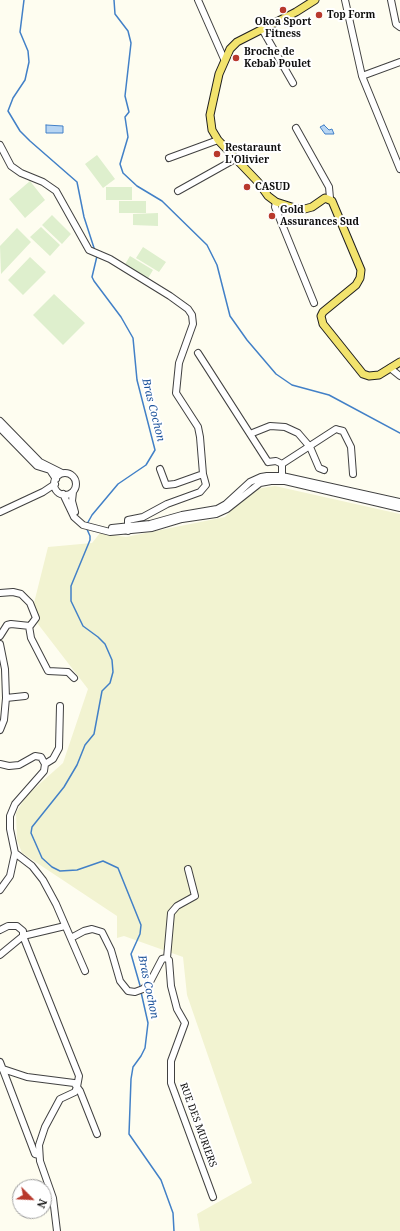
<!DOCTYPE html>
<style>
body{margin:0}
#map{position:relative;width:400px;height:1231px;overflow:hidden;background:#fefdf0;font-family:"Noto Serif",serif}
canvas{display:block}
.north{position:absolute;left:12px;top:1179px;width:40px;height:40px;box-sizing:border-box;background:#fff;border:1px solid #9f9f9f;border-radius:50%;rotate:114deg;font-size:11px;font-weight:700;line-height:16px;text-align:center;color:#0e0e0e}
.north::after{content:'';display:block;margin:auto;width:14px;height:18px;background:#b8392d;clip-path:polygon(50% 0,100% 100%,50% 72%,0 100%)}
</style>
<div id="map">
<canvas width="400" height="1231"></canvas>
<div class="north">N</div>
</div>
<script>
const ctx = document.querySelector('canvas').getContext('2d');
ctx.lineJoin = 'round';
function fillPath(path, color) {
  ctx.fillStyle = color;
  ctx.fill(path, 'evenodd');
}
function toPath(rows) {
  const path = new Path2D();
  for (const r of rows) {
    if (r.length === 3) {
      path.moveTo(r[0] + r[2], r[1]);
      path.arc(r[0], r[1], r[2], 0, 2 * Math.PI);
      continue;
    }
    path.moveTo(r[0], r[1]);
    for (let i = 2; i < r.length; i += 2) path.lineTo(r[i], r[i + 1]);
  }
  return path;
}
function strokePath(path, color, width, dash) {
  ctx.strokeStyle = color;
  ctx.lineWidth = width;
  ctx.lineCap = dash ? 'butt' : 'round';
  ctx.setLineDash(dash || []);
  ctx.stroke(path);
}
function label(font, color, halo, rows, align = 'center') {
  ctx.font = font + ' "Noto Serif",serif';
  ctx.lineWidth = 4;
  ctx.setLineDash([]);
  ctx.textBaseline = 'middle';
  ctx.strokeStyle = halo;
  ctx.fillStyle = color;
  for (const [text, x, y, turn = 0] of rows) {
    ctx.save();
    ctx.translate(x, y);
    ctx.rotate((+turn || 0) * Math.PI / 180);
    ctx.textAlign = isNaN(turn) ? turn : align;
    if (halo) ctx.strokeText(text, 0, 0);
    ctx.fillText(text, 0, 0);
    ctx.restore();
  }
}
fillPath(toPath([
 [275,486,400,514,400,1231,200,1231,197,1214,252,1183,187,995,183,957,124,936,117,938,117,916,22,853,17,840,16,813,26,796,63,763,88,689,31,615,48,547,92,543,100,533,126,537,225,517,242,498,256,489]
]), '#f2f3d1');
fillPath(toPath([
 [97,155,115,179,103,188,85,164],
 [30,181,45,200,25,218,9,199],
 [106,187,132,187,132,200,106,200],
 [119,201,146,201,146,213,119,213],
 [158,213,158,226,133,225,133,214],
 [52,215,71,234,62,244,42,225],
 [41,227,60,245,50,256,30,237],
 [17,228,31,242,1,274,0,246],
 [143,247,166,262,159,272,136,258],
 [130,256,153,270,147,280,124,266],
 [30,257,46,272,23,295,8,280],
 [54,294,85,323,63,345,33,315]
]), '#deefcd');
const water = toPath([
 [46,125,63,126,63,133,46,133,46,125],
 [324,125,329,130,332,129,334,134,325,134,320,127,324,125]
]);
fillPath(water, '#b7d5f3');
strokePath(water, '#4280c7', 1);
strokePath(toPath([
 [24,0,20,32,28,51,29,62,25,80,13,98,8,111,20,131,30,141,77,182,84,217,95,251],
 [114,0,115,14,128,31,131,43,125,96,129,112,125,117,128,137,120,164,123,173,137,186,162,201,207,245,217,265,230,316,247,340,276,374,292,385,329,395,400,433],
 [87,524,92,515,118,484,146,465,155,450,137,380,133,338,121,317,94,281,92,277,97,256],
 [86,527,90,536,90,540,71,586,71,601,83,626,98,637,105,644,112,660,113,672,110,683,102,691,94,734,85,745,77,765,64,787,32,827,31,833,42,858,52,867,60,871,77,870,103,861,118,868,141,925,140,934,131,954,141,989],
 [141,992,148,1023,145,1048,141,1056,133,1067,131,1079,129,1134,161,1180,173,1213,174,1231]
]), '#4280c7', 1.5);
const minor = toPath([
 [198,0,224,59],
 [345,0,362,76,400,169],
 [391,0,396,24,400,27],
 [262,29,293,83],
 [362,76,400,62],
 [296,128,329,187,330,198],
 [0,145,11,166,21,173,43,182,56,191,89,250,110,259,170,296,188,309,192,315,193,324,179,363,176,393,198,427,200,437,203,474,206,485,200,492,167,504,143,517,128,520,128,531],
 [169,158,218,140],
 [178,191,237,158],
 [276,202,275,207,314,303],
 [198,353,268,462],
 [390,368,400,376],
 [0,421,40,462,62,473],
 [0,428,37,466,50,470,56,479],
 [250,434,270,426,285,427,298,433,310,447,319,468,324,470],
 [268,462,276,461,282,464,282,476,279,479],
 [282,464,336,429,339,430,343,431,351,447,353,474],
 [160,469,166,485,175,484,203,474],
 [65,484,11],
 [73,492,72,501,75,512],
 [63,494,74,517,83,525,110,532,152,528,182,519,216,514,227,509,260,483,271,481,285,481,400,508],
 [0,512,43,492,55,484],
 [112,528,150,524,182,515,217,509,226,504,250,482,261,477,267,476,282,476,400,502],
 [0,593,13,592,21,594,30,603,36,618,30,626,11,624,7,625,0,636],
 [29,626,31,638,48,671,68,672,74,678],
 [0,644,5,669,6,698,4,720,0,730],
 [6,698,25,696],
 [0,764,9,766,19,765,35,756,41,757,45,764,44,771,15,804,10,816,10,829,15,853,10,876,0,890],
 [45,764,53,759,59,748,60,706],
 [15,853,32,866,43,880,56,904,85,971],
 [65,926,23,936,79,1076,77,1087,80,1091,97,1134],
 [0,930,8,926,17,926,23,931,23,936,0,955],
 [71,938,84,931,92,929,102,932,111,950,120,981,128,991,135,992,143,989,150,982,162,959,166,958,169,960,171,986,177,1009,185,1023,171,1061,171,1083,213,1197],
 [167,958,171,913,177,906,195,896,188,869],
 [0,1062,35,1154,39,1155],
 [0,1068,27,1077,74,1083,77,1087,75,1092,60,1099,45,1127,39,1145,40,1161,53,1198,57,1231]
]);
const major = toPath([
 [315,0,296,12,237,42,230,49,219,74,210,115,212,130,218,140,258,182,268,196,276,202,301,210,312,207,325,198,332,201,361,270,360,278,356,285,323,312,321,316,323,324,363,374,369,376,379,375,400,362]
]);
strokePath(minor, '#414141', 8);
strokePath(major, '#1f1f1f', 9);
strokePath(minor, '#fff', 6);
strokePath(major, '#f2e36d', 7);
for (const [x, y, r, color] of [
 [283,10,4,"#b8392d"],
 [319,15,4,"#b8392d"],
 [236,58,4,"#b8392d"],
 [217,154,4,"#b8392d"],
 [247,187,4,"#b8392d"],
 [272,216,4,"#b8392d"]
]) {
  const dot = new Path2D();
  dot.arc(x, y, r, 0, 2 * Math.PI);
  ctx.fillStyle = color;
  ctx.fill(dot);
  strokePath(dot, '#fff', 1.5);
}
label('bold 10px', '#0e0e0e', '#fff', [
 ["Top Form",327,15],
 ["Okoa Sport",283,22,"center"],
 ["Fitness",283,34,"center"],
 ["Broche de",244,52],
 ["Kebab Poulet",244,64],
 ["Restaraunt",225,148],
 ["L'Olivier",225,160],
 ["CASUD",255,187],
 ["Gold",280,210],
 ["Assurances Sud",280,222]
], 'left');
label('10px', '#0e0e0e', '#fff', [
 ["RUE DES MURIERS",198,1125,70]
]);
label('italic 11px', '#1d539b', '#fff', [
 ["Bras Cochon",153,410,76],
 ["Bras Cochon",148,987,78]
]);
</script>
